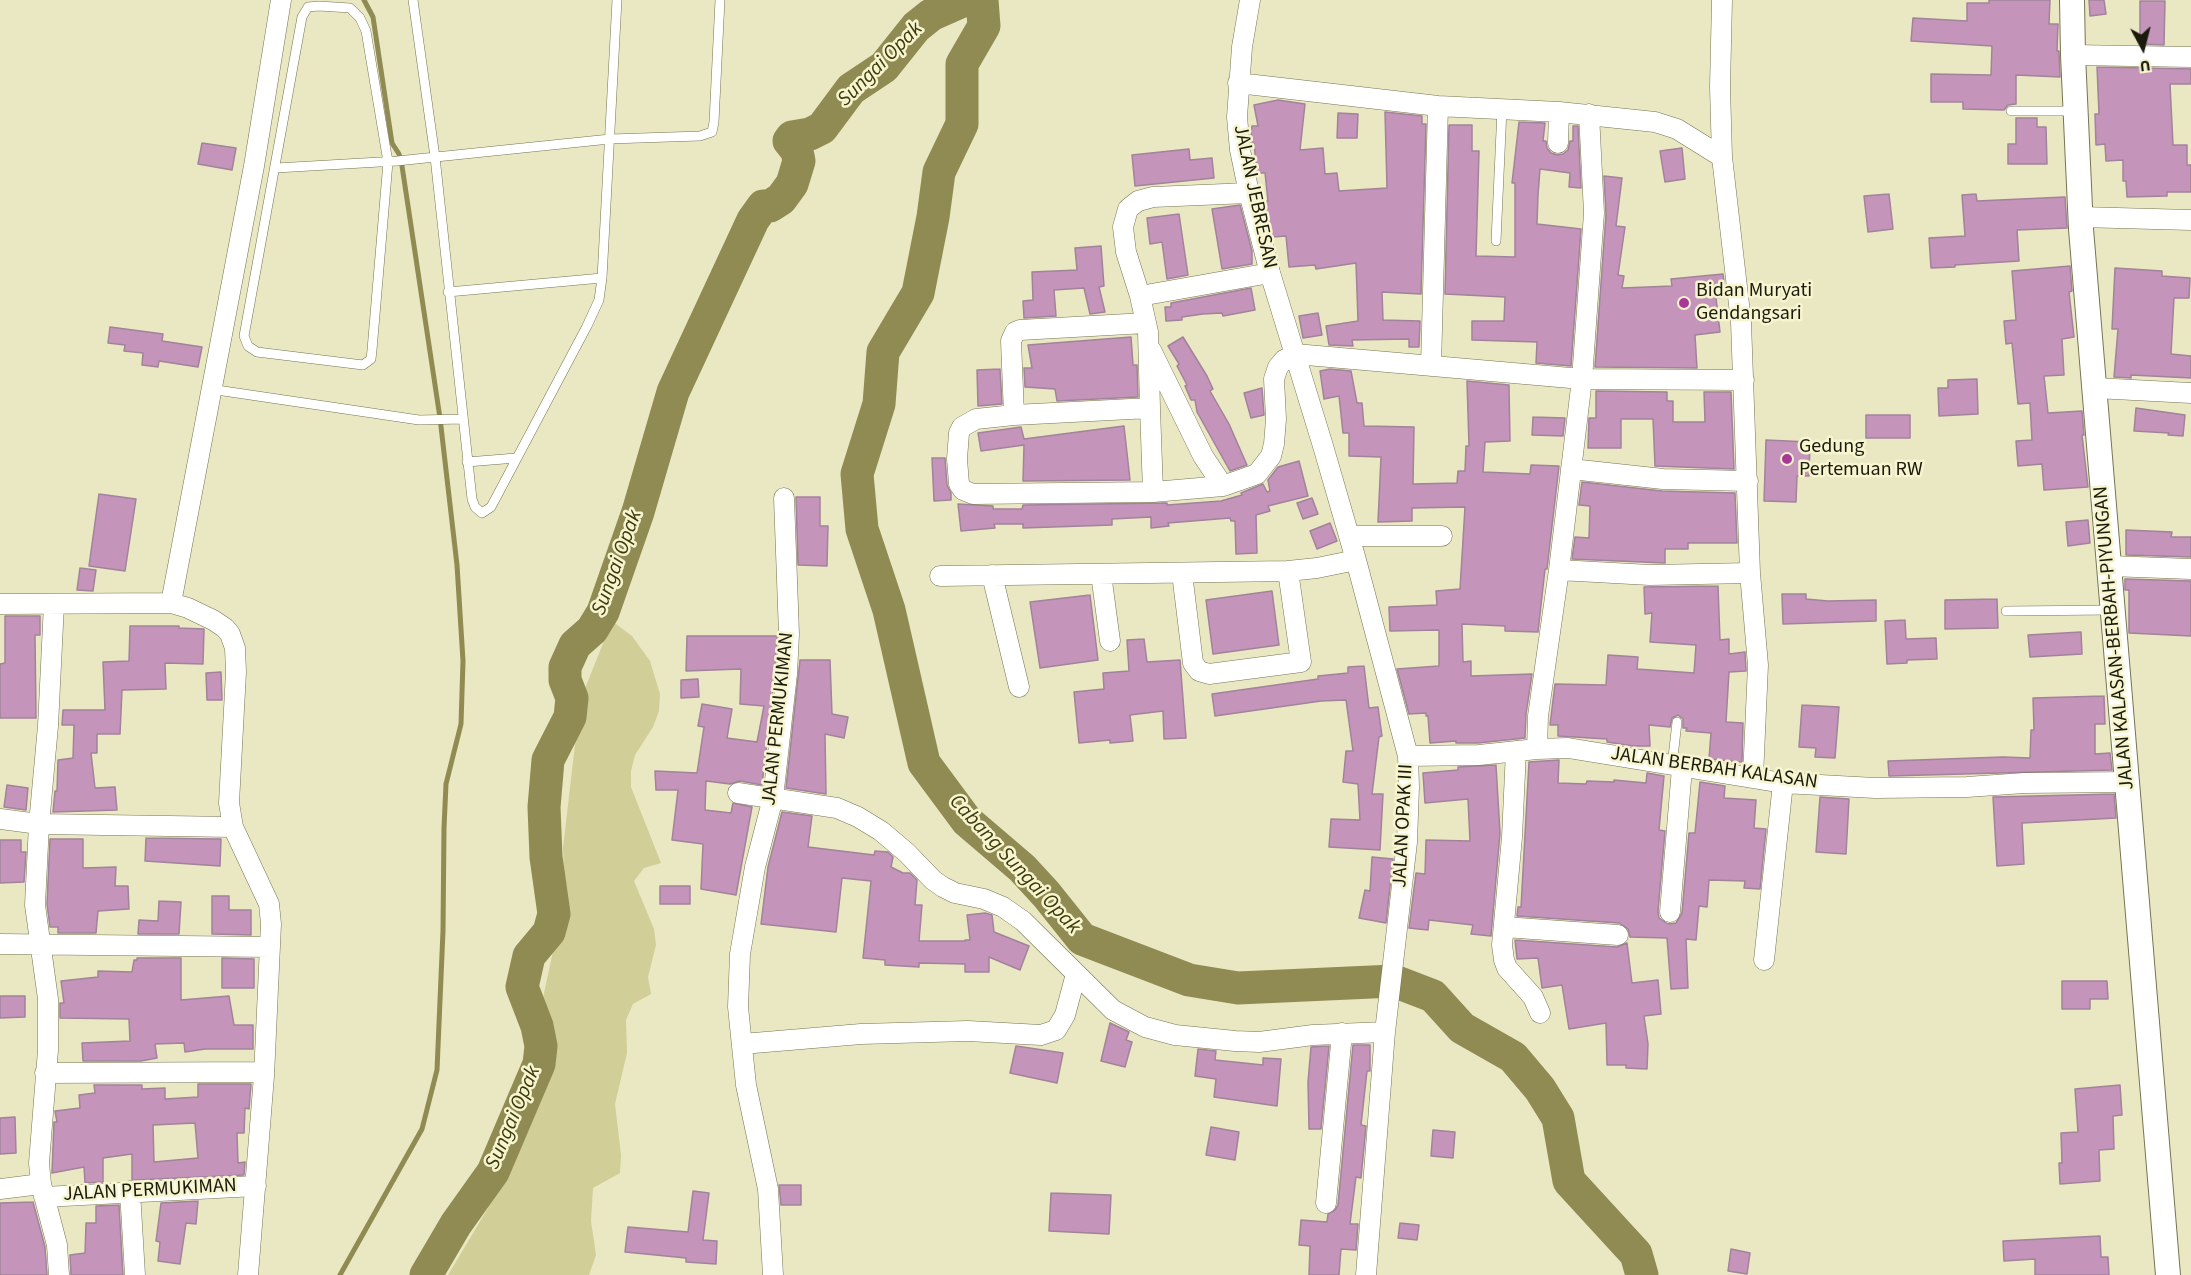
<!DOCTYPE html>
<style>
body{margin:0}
#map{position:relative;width:2191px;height:1275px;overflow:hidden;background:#eae8c3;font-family:"Source Sans 3",sans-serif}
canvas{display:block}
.north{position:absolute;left:2113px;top:18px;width:60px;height:60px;-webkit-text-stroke:4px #f7f5d0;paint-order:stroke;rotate:173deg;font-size:16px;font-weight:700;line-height:24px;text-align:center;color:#1b1b0d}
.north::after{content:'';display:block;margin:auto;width:21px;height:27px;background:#1b1b0d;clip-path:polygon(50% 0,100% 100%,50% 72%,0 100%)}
</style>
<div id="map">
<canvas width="2191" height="1275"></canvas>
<div class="north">U</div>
</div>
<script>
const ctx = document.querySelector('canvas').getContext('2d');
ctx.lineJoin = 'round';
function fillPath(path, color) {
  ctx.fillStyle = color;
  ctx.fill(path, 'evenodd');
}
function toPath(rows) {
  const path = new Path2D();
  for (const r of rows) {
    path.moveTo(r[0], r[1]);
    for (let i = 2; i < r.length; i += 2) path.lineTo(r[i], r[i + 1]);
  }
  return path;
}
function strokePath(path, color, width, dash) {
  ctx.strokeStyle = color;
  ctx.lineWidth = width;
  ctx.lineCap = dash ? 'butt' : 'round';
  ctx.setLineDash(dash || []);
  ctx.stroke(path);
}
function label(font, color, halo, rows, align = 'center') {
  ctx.font = font + ' "Source Sans 3",sans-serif';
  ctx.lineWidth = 5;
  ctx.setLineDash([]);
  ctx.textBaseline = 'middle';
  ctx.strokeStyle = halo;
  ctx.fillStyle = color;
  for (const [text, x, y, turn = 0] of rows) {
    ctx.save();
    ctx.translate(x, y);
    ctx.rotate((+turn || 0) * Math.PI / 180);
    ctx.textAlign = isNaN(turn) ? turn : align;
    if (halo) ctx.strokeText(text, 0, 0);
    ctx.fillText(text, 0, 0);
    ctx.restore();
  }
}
fillPath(toPath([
 [612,621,632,636,650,661,660,694,659,711,653,727,635,755,631,771,631,787,661,863,644,868,634,881,654,929,656,945,648,977,651,994,633,1004,626,1020,627,1053,615,1104,621,1155,620,1173,593,1188,591,1221,596,1255,589,1275,448,1275,503,1183,565,896,563,848,580,701]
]), '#d1ce98');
strokePath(toPath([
 [340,1275,422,1129,437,1070,443,931,444,828,446,784,461,724,463,661,457,565,440,418,402,166,399,154,392,143,373,17,364,0]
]), '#8f8b52', 5);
strokePath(toPath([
 [982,0,984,26,962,64,962,124,939,172,933,217,918,293,883,352,879,404,857,474,862,529,889,610,924,763,967,821,1022,868,1046,894,1082,939,1189,980,1238,988,1394,981,1433,996,1462,1028,1513,1057,1540,1089,1558,1118,1569,1181,1636,1254,1642,1275],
 [426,1275,456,1224,493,1172,539,1064,541,1046,537,1026,522,987,529,956,549,932,554,914,546,857,544,807,548,760,570,717,572,698,565,680,565,667,575,645,592,630,603,612,638,512,673,392,753,220,763,206,770,206,781,199,792,184,799,161,797,151,789,141,792,137,810,134,822,128,851,89,884,67,916,27,931,15,965,0]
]), '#8f8b52', 33);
const building = toPath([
 [1989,0,2050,0,2049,24,2058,24,2057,51,2059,51,2060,77,2016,75,2016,104,2008,105,2004,110,1963,109,1963,102,1931,102,1931,74,1991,75,1992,46,1911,41,1913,18,1967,21,1967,3,1989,3,1989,0],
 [2089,0,2104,0,2106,14,2090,16,2089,0],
 [2140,1,2165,1,2164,45,2140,44,2140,1],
 [2097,67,2191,69,2191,84,2170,84,2173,145,2187,145,2187,165,2191,165,2191,192,2167,192,2167,196,2127,197,2126,181,2123,181,2123,160,2106,161,2105,144,2096,145,2095,114,2099,114,2097,67],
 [1278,100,1305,104,1300,150,1323,148,1325,174,1337,173,1339,191,1387,188,1385,112,1422,116,1422,124,1426,124,1421,294,1382,292,1383,320,1420,321,1419,347,1409,347,1409,339,1352,340,1353,346,1329,345,1326,326,1358,321,1356,263,1316,269,1315,265,1289,267,1286,236,1273,237,1264,202,1268,201,1265,173,1257,173,1254,143,1251,143,1251,137,1252,126,1258,126,1254,105,1278,100],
 [1338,113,1358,114,1357,138,1337,138,1338,113],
 [2016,118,2037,118,2037,127,2046,127,2047,164,2008,164,2008,144,2016,144,2016,118],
 [1519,122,1545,123,1543,141,1546,141,1547,148,1551,153,1557,155,1563,154,1568,150,1570,141,1573,141,1573,126,1578,126,1581,188,1569,187,1570,173,1540,169,1538,195,1537,224,1581,229,1571,366,1536,363,1537,342,1472,340,1472,321,1504,321,1505,297,1445,294,1449,125,1472,125,1472,151,1479,151,1476,256,1515,257,1515,183,1512,183,1519,122],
 [202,143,236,148,232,170,198,164,202,143],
 [1682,148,1685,179,1665,182,1660,151,1682,148],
 [1189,149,1190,160,1212,158,1214,178,1135,186,1132,155,1189,149],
 [1604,176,1622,178,1616,226,1625,227,1618,275,1624,276,1622,288,1672,286,1671,279,1723,274,1726,297,1716,298,1720,332,1695,335,1697,368,1595,367,1606,214,1604,176],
 [1889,194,1893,229,1868,232,1864,196,1889,194],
 [1976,194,1977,201,2065,197,2067,228,2017,230,2019,261,1955,265,1955,267,1931,268,1929,238,1965,236,1962,195,1976,194],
 [1240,205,1252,251,1252,264,1222,269,1212,209,1240,205],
 [1179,214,1188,275,1167,279,1162,242,1150,244,1147,218,1179,214],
 [1101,246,1104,286,1099,287,1105,312,1090,314,1084,288,1054,290,1056,316,1024,318,1023,301,1033,300,1032,272,1077,270,1075,248,1101,246],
 [2070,266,2072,291,2069,292,2074,337,2062,339,2064,375,2044,376,2048,413,2082,411,2084,435,2082,435,2088,487,2044,490,2042,464,2018,466,2016,441,2032,440,2030,403,2018,404,2012,343,2006,344,2004,321,2016,320,2012,271,2070,266],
 [2115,268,2162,271,2162,276,2190,278,2189,298,2174,298,2171,354,2191,356,2191,378,2131,375,2131,378,2114,377,2118,329,2112,329,2115,268],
 [1251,288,1255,310,1223,316,1222,313,1203,314,1182,317,1182,320,1166,321,1165,307,1171,307,1171,303,1251,288],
 [1318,313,1322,335,1303,338,1299,316,1318,313],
 [110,327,163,334,162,341,202,347,198,367,159,361,158,367,142,365,143,353,124,351,125,345,108,343,110,327],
 [1131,337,1133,365,1137,365,1138,397,1057,401,1055,389,1025,387,1024,368,1032,368,1028,345,1131,337],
 [1183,337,1207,376,1213,389,1210,391,1229,424,1247,465,1230,471,1197,412,1195,400,1191,400,1185,386,1187,385,1177,366,1179,364,1168,346,1183,337],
 [1000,369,1002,404,978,406,977,370,1000,369],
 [1330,369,1351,371,1357,403,1362,403,1364,426,1414,427,1413,484,1457,483,1458,471,1465,471,1466,446,1469,446,1467,381,1509,385,1510,441,1485,442,1483,472,1530,474,1531,465,1559,466,1547,569,1545,569,1538,632,1505,631,1505,626,1462,624,1463,662,1471,661,1471,676,1532,674,1526,714,1525,738,1478,743,1456,743,1456,741,1430,743,1428,716,1426,716,1426,713,1409,714,1397,669,1439,666,1439,630,1390,631,1389,607,1437,605,1436,591,1460,589,1465,507,1412,508,1412,521,1378,522,1381,457,1349,456,1349,433,1343,433,1339,396,1324,399,1320,371,1330,369],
 [1977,379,1978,414,1939,416,1938,388,1948,388,1948,380,1977,379],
 [1262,388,1264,415,1251,418,1244,393,1262,388],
 [1596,391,1667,392,1667,401,1673,401,1673,422,1705,422,1704,392,1731,392,1734,469,1655,466,1653,419,1621,419,1621,448,1588,448,1589,418,1596,418,1596,391],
 [2136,408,2185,415,2183,436,2168,435,2169,433,2134,431,2136,408],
 [1866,415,1910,415,1910,438,1866,438,1866,415],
 [1533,417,1565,418,1563,436,1532,435,1533,417],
 [1124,426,1130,480,1023,481,1024,445,981,451,978,433,1021,427,1024,439,1124,426],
 [1766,440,1810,442,1809,476,1797,476,1796,502,1764,501,1766,440],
 [932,458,945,458,947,485,951,493,951,500,934,501,932,458],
 [1299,461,1308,496,1268,506,1270,511,1256,515,1257,553,1236,554,1235,521,1231,521,1230,518,1168,523,1169,526,1151,528,1151,517,1112,519,1112,525,1023,528,1023,524,994,524,995,528,961,531,958,504,993,506,993,509,1022,509,1023,505,1167,503,1167,505,1221,501,1242,495,1241,493,1263,484,1267,492,1270,491,1268,480,1278,467,1299,461],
 [1582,482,1662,491,1735,493,1737,543,1688,543,1688,549,1665,549,1665,563,1572,559,1575,537,1589,538,1590,506,1579,505,1582,482],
 [99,494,136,499,125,571,89,566,99,494],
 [796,497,820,497,820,526,828,526,827,566,798,565,796,497],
 [1312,498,1318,514,1303,519,1297,503,1312,498],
 [2088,520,2090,543,2068,546,2066,522,2088,520],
 [1330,523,1337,541,1317,549,1310,531,1330,523],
 [2126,530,2172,532,2171,537,2191,537,2191,557,2126,555,2126,530],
 [80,568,96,570,93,591,77,590,80,568],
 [2125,579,2191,581,2191,636,2129,633,2129,590,2125,590,2125,579],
 [1718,586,1720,640,1729,639,1729,654,1745,652,1746,671,1729,672,1726,722,1743,723,1742,762,1709,759,1711,733,1686,731,1687,728,1683,728,1683,719,1678,715,1672,718,1670,727,1649,725,1650,746,1633,746,1607,742,1607,739,1558,736,1558,725,1550,725,1555,684,1606,685,1608,655,1638,657,1637,669,1694,673,1696,645,1650,642,1652,613,1645,614,1644,587,1718,586],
 [1272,591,1279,645,1213,654,1206,600,1272,591],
 [1782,594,1806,594,1806,599,1828,601,1876,600,1876,621,1783,624,1782,594],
 [1090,595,1098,660,1040,668,1030,602,1090,595],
 [1997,599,1998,628,1945,629,1945,600,1997,599],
 [5,616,40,616,40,635,35,635,36,718,0,718,0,664,5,663,5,616],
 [1905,620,1906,639,1936,638,1937,659,1907,660,1907,663,1887,664,1885,621,1905,620],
 [130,626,179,626,179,628,204,629,203,664,165,663,166,689,122,690,120,734,97,734,97,753,91,753,95,788,115,787,117,810,53,812,55,791,57,791,58,760,73,758,74,725,62,725,63,710,105,710,103,662,129,661,130,626],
 [2081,632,2082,654,2030,657,2028,635,2081,632],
 [687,636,777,636,775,673,762,785,740,781,730,784,706,781,705,810,731,813,733,803,752,807,736,895,701,889,703,844,672,840,678,790,656,790,655,771,697,773,704,727,698,726,702,704,732,709,727,738,757,742,764,706,740,704,741,669,686,671,687,636],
 [1144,639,1147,662,1180,660,1186,738,1164,739,1163,711,1130,715,1133,741,1110,743,1110,740,1079,743,1074,692,1104,689,1103,673,1129,671,1127,640,1144,639],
 [800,660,830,660,832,714,848,717,844,738,825,734,826,794,786,788,800,660],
 [1364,666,1369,708,1378,707,1382,736,1379,737,1372,794,1383,794,1380,850,1329,847,1331,819,1360,820,1358,784,1343,782,1346,751,1353,751,1346,700,1321,701,1215,716,1212,694,1318,679,1318,676,1348,673,1348,667,1364,666],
 [221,672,222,700,207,700,206,673,221,672],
 [698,679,699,697,681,698,681,680,698,679],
 [2104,696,2105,724,2095,724,2095,754,2110,753,2112,770,1889,776,1888,761,2003,757,2030,758,2031,730,2034,730,2033,698,2104,696],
 [1802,705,1839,707,1835,758,1815,757,1816,748,1799,747,1802,705],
 [1559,760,1558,783,1586,784,1587,781,1614,782,1614,780,1646,783,1647,773,1664,776,1659,830,1665,831,1658,911,1659,918,1668,924,1676,923,1682,913,1689,833,1695,833,1700,782,1725,786,1724,798,1756,800,1754,828,1766,829,1760,889,1744,888,1745,881,1709,880,1707,907,1699,906,1696,940,1686,939,1688,988,1671,989,1667,938,1630,937,1628,929,1619,923,1517,916,1518,907,1521,907,1529,762,1559,760],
 [1496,765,1500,833,1491,936,1471,934,1473,925,1429,920,1428,930,1409,928,1416,873,1425,874,1426,840,1470,841,1468,799,1425,803,1423,773,1458,770,1458,767,1496,765],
 [7,785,28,788,26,810,4,807,7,785],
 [2114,794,2116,818,2022,823,2024,864,1997,866,1993,797,2114,794],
 [1820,797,1849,799,1846,854,1816,852,1820,797],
 [782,812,812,816,808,847,874,855,875,851,888,852,893,857,891,867,903,873,910,873,917,880,915,905,922,905,919,941,965,941,965,940,970,940,967,915,985,913,992,915,994,932,1029,946,1020,970,989,957,989,972,965,972,965,964,919,963,919,967,885,965,885,960,863,958,871,881,842,878,836,932,761,924,768,867,782,812],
 [146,838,221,839,220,866,145,861,146,838],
 [50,839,83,839,83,868,116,867,115,886,128,886,129,909,98,911,96,933,58,933,58,927,50,927,47,904,50,839],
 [0,840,21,840,21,852,26,852,24,882,0,883,0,840],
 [1372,857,1393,859,1386,923,1359,918,1365,890,1370,891,1372,857],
 [660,886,690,886,690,904,660,904,660,886],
 [212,896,229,896,229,910,251,910,251,935,212,934,212,896],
 [159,901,181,902,179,934,138,934,139,920,158,921,159,901],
 [1515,940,1617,947,1627,943,1632,983,1658,980,1661,1014,1644,1016,1648,1044,1647,1069,1626,1068,1626,1065,1607,1065,1606,1023,1569,1029,1562,985,1542,988,1538,958,1517,959,1515,940],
 [137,958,181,958,181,1000,229,996,234,1025,253,1025,253,1049,205,1049,185,1052,184,1043,155,1044,157,1058,141,1061,83,1061,82,1043,130,1041,129,1019,60,1018,60,1003,64,1003,61,981,98,977,98,971,132,972,134,960,137,960,137,958],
 [222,958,254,959,254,988,222,988,222,958],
 [2062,981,2107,981,2108,999,2090,999,2090,1009,2062,1009,2062,981],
 [0,996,25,996,25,1017,0,1018,0,996],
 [1110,1023,1129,1032,1126,1040,1132,1042,1125,1067,1101,1061,1110,1023],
 [1353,1045,1370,1045,1370,1071,1367,1071,1361,1125,1366,1126,1361,1178,1356,1177,1350,1224,1358,1224,1356,1250,1341,1249,1339,1275,1309,1275,1310,1246,1299,1245,1301,1220,1327,1222,1328,1214,1335,1210,1338,1205,1353,1045],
 [1016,1046,1063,1053,1057,1083,1010,1073,1016,1046],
 [1329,1046,1321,1129,1309,1129,1308,1082,1311,1047,1329,1046],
 [1198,1049,1216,1051,1215,1060,1263,1065,1263,1058,1281,1059,1277,1106,1214,1097,1216,1079,1195,1076,1198,1049],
 [198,1084,251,1084,249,1109,245,1108,244,1133,237,1133,238,1163,245,1162,244,1175,135,1180,132,1180,132,1154,103,1158,103,1182,85,1183,84,1167,52,1173,54,1122,57,1122,55,1111,80,1108,79,1095,95,1093,94,1085,142,1085,142,1089,165,1088,165,1099,198,1097,198,1084],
 [195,1123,198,1158,154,1162,153,1125,195,1123],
 [2120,1085,2122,1115,2113,1116,2114,1149,2099,1150,2100,1181,2060,1184,2059,1163,2062,1163,2061,1133,2078,1132,2075,1089,2120,1085],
 [15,1117,16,1153,0,1154,0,1118,15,1117],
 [1211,1127,1239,1132,1235,1160,1206,1155,1211,1127],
 [1433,1130,1455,1132,1453,1158,1431,1156,1433,1130],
 [779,1185,801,1185,801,1205,781,1205,779,1185],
 [693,1191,709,1193,703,1240,717,1241,716,1264,686,1262,686,1258,625,1252,628,1227,688,1232,693,1191],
 [1051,1193,1111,1195,1109,1234,1049,1231,1051,1193],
 [198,1201,196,1224,186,1223,180,1264,158,1261,160,1242,156,1241,161,1203,198,1201],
 [33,1202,45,1247,47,1275,0,1275,0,1203,33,1202],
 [119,1205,123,1275,71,1275,70,1255,85,1253,86,1223,96,1223,96,1206,119,1205],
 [1400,1223,1419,1225,1417,1240,1398,1238,1400,1223],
 [2100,1236,2101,1257,2108,1257,2109,1275,2035,1275,2035,1259,2004,1261,2003,1241,2100,1236],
 [1731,1249,1750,1253,1747,1274,1728,1271,1731,1249]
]);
fillPath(building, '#c594ba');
strokePath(building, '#a1839a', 1.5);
const service = toPath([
 [413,0,435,157,472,499,475,507,482,513,491,507,499,492,587,326,599,300,602,278,617,0],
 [319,6,350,8,360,18,366,31,388,162,372,350,371,359,363,365,257,352,248,346,244,336,302,17,308,7,319,6],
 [2011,111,2075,111],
 [276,168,397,161,610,139,700,136,712,132,714,122,720,0],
 [1496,241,1502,109],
 [448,292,602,278],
 [210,389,419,420,463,419],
 [467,462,516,458],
 [2006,611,2113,610],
 [1672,766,1677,722]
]);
const minor = toPath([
 [1250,0,1242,47,1237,117,1240,150,1249,193,1270,273,1323,446,1356,560,1408,756,1409,787,1407,842,1385,1032,1366,1275],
 [1722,0,1720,87,1722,157,1741,322,1750,573,1758,665,1753,777],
 [2073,55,2191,57],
 [1238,83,1438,106,1559,112,1655,122,1677,129,1722,157],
 [1589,114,1594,213,1582,379,1744,380],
 [1558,143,1559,112],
 [1249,193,1153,197,1138,201,1128,209,1123,227,1126,252,1140,296,1148,332,1150,408,1014,415,976,419,962,427,959,433,957,459,959,484,963,490,973,494,1153,492,1223,486,1257,474,1271,456,1274,444,1276,419,1274,379,1278,367,1284,360,1295,354,1582,379,1559,570,1538,716,1537,749],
 [2080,217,2191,220],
 [1140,296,1270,273],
 [1151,350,1203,456,1223,486],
 [1431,366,1438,106],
 [2095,388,2191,393],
 [1150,408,1153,492],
 [1014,415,1011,341,1015,332,1020,330,1146,323],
 [1571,469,1663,479,1748,481],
 [1349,536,1442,536],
 [2109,566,2191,569],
 [1559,570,1650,575,1750,573],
 [1182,573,1193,663,1199,671,1209,674,1301,662,1288,571],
 [1101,574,1110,641],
 [992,575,1019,687],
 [940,576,1288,571,1317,568,1356,560],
 [171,603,254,166,281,0],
 [0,604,171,603,188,608,213,620,225,628,230,634,235,648,236,672,229,803,233,827,269,904,271,924,264,1076,248,1275],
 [54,604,48,726,39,824,35,905,48,999,48,1050,39,1163,41,1184,57,1245,59,1275],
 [1516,751,1512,837,1502,945,1504,960,1507,968,1533,997,1540,1013],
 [1408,756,1479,755,1537,749,1568,748,1783,783,1875,788,1967,787,2024,783,2128,782],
 [738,793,837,808,858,817,881,831,907,853,933,880,943,887,955,893,984,899,1003,907,1023,921,1113,1010,1145,1027,1175,1035,1235,1041,1259,1042,1313,1035,1385,1032],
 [0,819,39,824,233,827],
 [1670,912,1682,768],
 [1504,927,1618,935],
 [0,944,270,947],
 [1764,960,1783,783],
 [742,1044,861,1034,968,1031,1041,1035,1056,1030,1065,1015,1076,974],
 [45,1073,264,1072],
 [0,1189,41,1184],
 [130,1191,135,1275],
 [44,1197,256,1186],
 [1326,1203,1342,1033],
 [773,1275,768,1189,746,1085,738,1007,740,954,755,867,773,798,787,674,789,634,784,498]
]);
const tertiary = toPath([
 [2072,0,2073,55,2081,229,2168,1275]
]);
strokePath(service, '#767452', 10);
strokePath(minor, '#767452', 21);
strokePath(tertiary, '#767452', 26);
strokePath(service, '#fff', 9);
strokePath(minor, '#fff', 20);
strokePath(tertiary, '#fff', 24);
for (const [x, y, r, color] of [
 [1684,303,6,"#a73896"],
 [1787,459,6,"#a73896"]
]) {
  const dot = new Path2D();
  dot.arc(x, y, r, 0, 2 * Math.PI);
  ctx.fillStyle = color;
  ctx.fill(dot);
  strokePath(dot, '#f7f5d0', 2);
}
label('20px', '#1b1b0d', '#f7f5d0', [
 ["JALAN JEBRESAN",1254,197,78],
 ["JALAN KALASAN-BERBAH-PIYUNGAN",2115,638,-95],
 ["JALAN PERMUKIMAN",779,719,-84],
 ["JALAN BERBAH KALASAN",1714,769,8],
 ["JALAN OPAK III",1404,826,-87],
 ["JALAN PERMUKIMAN",150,1191,-3]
]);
label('20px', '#1b1b0d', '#f7f5d0', [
 ["Bidan Muryati",1696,292],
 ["Gendangsari",1696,315],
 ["Gedung",1799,448],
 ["Pertemuan RW",1799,471]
], 'left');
label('italic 21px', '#3d3a0a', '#f7f5d0', [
 ["Sungai Opak",881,65,-45],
 ["Sungai Opak",618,563,-70],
 ["Cabang Sungai Opak",1014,865,47],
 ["Sungai Opak",514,1118,-67]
]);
</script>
